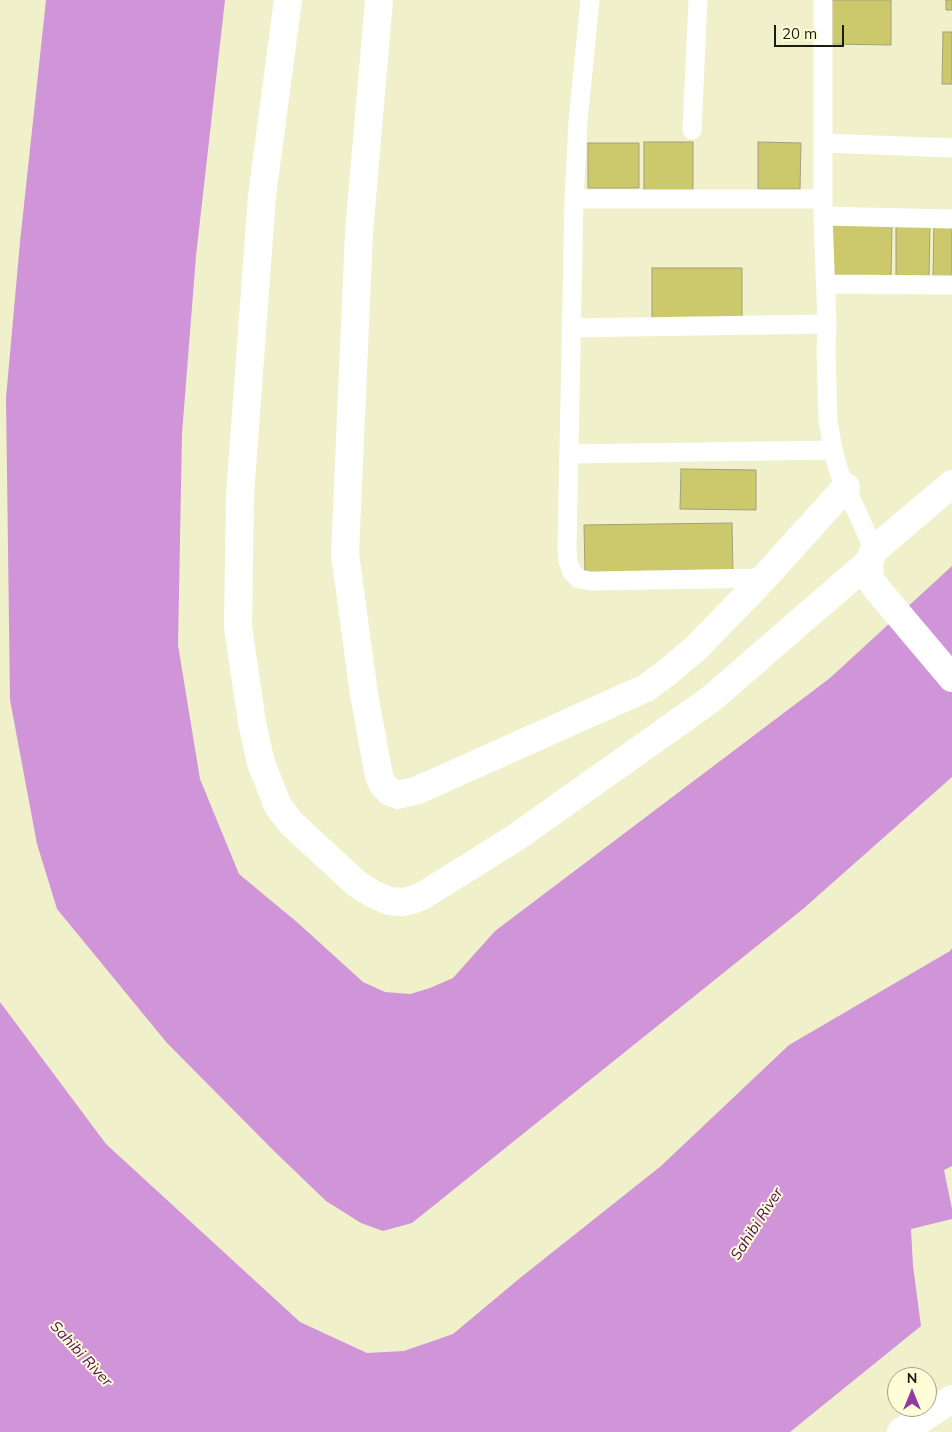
<!DOCTYPE html>
<style>
body{margin:0}
#map{position:relative;width:952px;height:1432px;overflow:hidden;background:#f0f0cb;font-family:Mulish,sans-serif}
canvas{display:block}
.north{position:absolute;left:887px;top:1367px;width:50px;height:50px;box-sizing:border-box;background:#fdfdd8;border:1px solid #a3a387;border-radius:50%;rotate:0deg;font-size:14px;font-weight:700;line-height:20px;text-align:center;color:#1c1c0e}
.north::after{content:'';display:block;margin:auto;width:18px;height:22px;background:#9438a2;clip-path:polygon(50% 0,100% 100%,50% 72%,0 100%)}
.scale{position:absolute;left:774px;top:25px;width:70px;height:22px;box-sizing:border-box;border:2px solid #1c1c0e;border-top:0;padding-left:6px;font-size:15px;line-height:18px;white-space:nowrap;color:#1c1c0e;-webkit-text-stroke:4px #fdfdd8;paint-order:stroke}
</style>
<div id="map">
<canvas width="952" height="1432"></canvas>
<div class="north">N</div>
<div class="scale">20 m</div>
</div>
<script>
const ctx = document.querySelector('canvas').getContext('2d');
ctx.lineJoin = 'round';
function fillPath(path, color) {
  ctx.fillStyle = color;
  ctx.fill(path, 'evenodd');
}
function toPath(rows) {
  const path = new Path2D();
  for (const r of rows) {
    path.moveTo(r[0], r[1]);
    for (let i = 2; i < r.length; i += 2) path.lineTo(r[i], r[i + 1]);
  }
  return path;
}
function strokePath(path, color, width, dash) {
  ctx.strokeStyle = color;
  ctx.lineWidth = width;
  ctx.lineCap = dash ? 'butt' : 'round';
  ctx.setLineDash(dash || []);
  ctx.stroke(path);
}
function label(font, color, halo, rows, align = 'center') {
  ctx.font = font + ' Mulish,sans-serif';
  ctx.lineWidth = 4;
  ctx.setLineDash([]);
  ctx.textBaseline = 'middle';
  ctx.strokeStyle = halo;
  ctx.fillStyle = color;
  for (const [text, x, y, turn = 0] of rows) {
    ctx.save();
    ctx.translate(x, y);
    ctx.rotate((+turn || 0) * Math.PI / 180);
    ctx.textAlign = isNaN(turn) ? turn : align;
    if (halo) ctx.strokeText(text, 0, 0);
    ctx.fillText(text, 0, 0);
    ctx.restore();
  }
}
fillPath(toPath([
 [46,0,225,0,196,256,182,434,178,645,200,779,239,874,298,923,363,982,385,992,410,994,430,988,453,978,495,931,830,678,952,566,952,777,803,909,412,1223,383,1231,361,1223,326,1201,275,1152,167,1043,57,909,37,844,10,700,6,398,20,242],
 [952,948,952,1166,944,1170,952,1209,952,1219,911,1229,913,1266,921,1326,790,1432,0,1432,0,1002,106,1144,300,1322,367,1353,404,1351,453,1334,520,1278,661,1166,789,1045,950,951]
]), '#d095d9');
const building = toPath([
 [832,0,891,0,891,45,832,44,832,0],
 [946,0,952,0,952,10,946,10,946,0],
 [943,32,952,32,952,84,942,84,943,32],
 [644,142,693,142,693,193,644,192,644,142],
 [758,142,801,143,800,189,758,189,758,142],
 [588,143,639,143,639,188,588,188,588,143],
 [934,220,952,220,952,277,933,277,934,220],
 [831,221,892,221,891,277,830,277,831,221],
 [896,221,930,221,929,280,896,279,896,221],
 [652,268,742,268,742,319,652,318,652,268],
 [681,469,756,470,756,510,680,509,681,469],
 [732,523,733,571,585,572,584,525,732,523]
]);
fillPath(building, '#ccc96d');
strokePath(building, '#a1a07e', 1);
strokePath(toPath([
 [590,0,578,121,574,199,567,548,568,561,572,572,579,579,591,581,764,578],
 [823,0,823,216,827,324,826,351,828,420,833,450,839,472,874,550],
 [692,130,698,0],
 [824,143,952,148],
 [574,199,823,199],
 [823,216,952,219],
 [826,284,952,285],
 [571,328,827,324],
 [569,454,833,450]
]), '#fff', 19);
strokePath(toPath([
 [288,0,262,196,240,495,238,627,252,722,261,763,278,806,291,823,357,884,373,894,389,901,403,902,415,899,424,895,518,836,711,699,869,562],
 [379,0,359,233,345,554,364,694,379,776,383,785,390,792,398,795,418,790,646,688,665,674,695,649,764,578,846,487],
 [952,484,874,550,869,562,870,579,877,589,952,678],
 [901,1432,952,1399]
]), '#fff', 28);
label('italic 15px', '#53085e', '#fdfdd8', [
 ["Sahibi River",757,1224,-57],
 ["Sahibi River",81,1354,47]
]);
</script>
